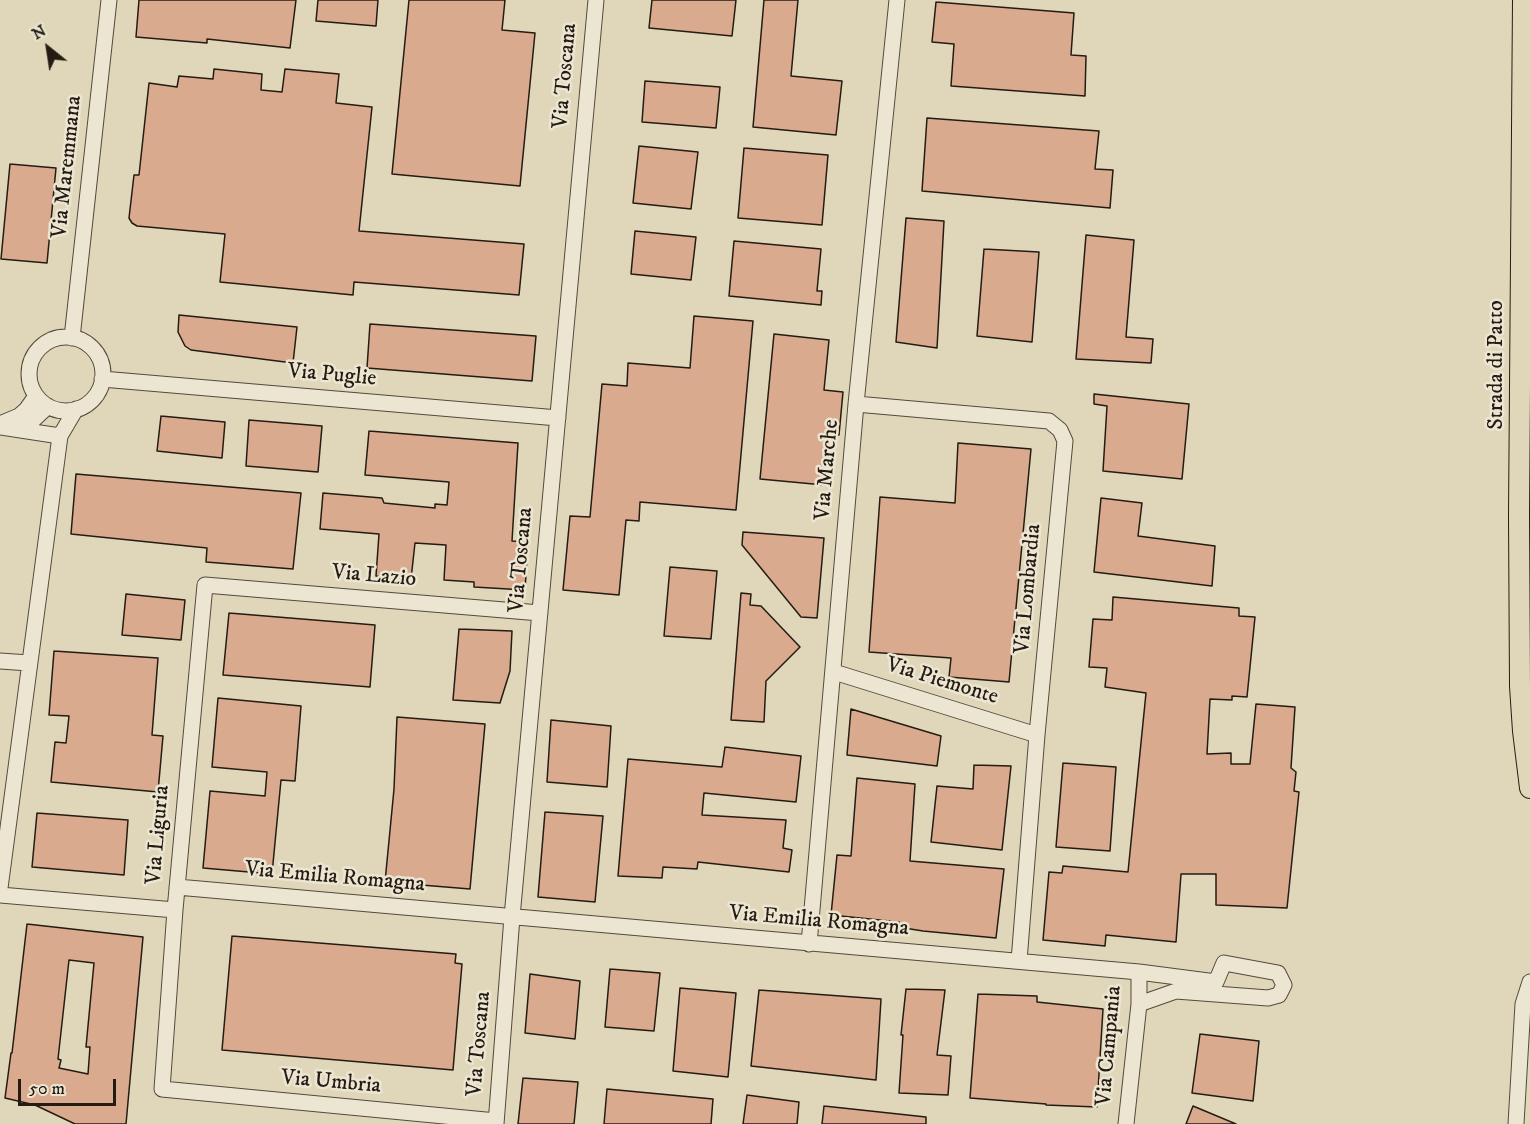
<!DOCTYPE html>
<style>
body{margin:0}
#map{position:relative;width:1530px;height:1124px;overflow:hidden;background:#e0d7ba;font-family:"IM FELL DW Pica",serif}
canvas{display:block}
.north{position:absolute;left:18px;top:18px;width:60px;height:60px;-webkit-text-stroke:4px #ebe5d2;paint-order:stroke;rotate:330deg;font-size:16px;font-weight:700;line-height:24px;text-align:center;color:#241b12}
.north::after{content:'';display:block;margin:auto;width:21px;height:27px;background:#241b12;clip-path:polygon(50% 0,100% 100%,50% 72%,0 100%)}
.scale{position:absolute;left:18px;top:1079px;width:98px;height:27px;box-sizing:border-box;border:3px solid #241b12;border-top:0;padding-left:8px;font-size:18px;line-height:21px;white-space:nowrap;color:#241b12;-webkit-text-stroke:4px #ebe5d2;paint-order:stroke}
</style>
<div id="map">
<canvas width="1530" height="1124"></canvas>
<div class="north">N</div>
<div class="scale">50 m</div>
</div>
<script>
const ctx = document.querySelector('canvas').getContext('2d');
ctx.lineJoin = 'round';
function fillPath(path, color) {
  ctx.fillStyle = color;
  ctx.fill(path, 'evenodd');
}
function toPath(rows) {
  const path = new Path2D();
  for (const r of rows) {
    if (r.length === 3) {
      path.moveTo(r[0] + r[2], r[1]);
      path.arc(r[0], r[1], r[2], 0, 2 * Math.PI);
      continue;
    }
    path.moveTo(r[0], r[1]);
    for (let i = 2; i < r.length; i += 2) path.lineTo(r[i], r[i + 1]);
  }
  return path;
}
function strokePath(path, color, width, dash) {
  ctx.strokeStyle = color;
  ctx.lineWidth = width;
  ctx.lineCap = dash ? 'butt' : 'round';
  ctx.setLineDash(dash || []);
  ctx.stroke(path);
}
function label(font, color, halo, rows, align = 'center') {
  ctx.font = font + ' "IM FELL DW Pica",serif';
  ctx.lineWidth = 5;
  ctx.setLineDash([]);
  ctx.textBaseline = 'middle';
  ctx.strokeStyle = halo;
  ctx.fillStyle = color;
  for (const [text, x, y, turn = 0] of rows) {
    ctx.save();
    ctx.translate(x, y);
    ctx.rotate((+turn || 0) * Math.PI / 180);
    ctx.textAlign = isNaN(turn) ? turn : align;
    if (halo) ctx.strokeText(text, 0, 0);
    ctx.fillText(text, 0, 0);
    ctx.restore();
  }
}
const building = toPath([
 [139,0,296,0,290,48,207,39,207,43,136,37,139,0],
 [318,0,378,0,376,26,316,21,318,0],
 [409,0,505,0,502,30,535,33,520,186,392,174,409,0],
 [652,0,736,0,732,36,649,28,652,0],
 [764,0,798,0,791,76,842,81,836,135,753,127,764,0],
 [936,2,1074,13,1071,55,1086,56,1085,96,951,86,954,44,932,42,936,2],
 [214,69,262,74,261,90,282,92,285,69,339,74,336,103,372,107,359,231,524,244,519,295,354,282,353,295,220,282,225,234,137,226,132,223,129,218,134,175,139,175,149,83,177,87,179,76,213,79,214,69],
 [645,81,720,87,716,128,642,122,645,81],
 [927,118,1099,131,1095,169,1113,170,1110,208,922,191,927,118],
 [639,146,698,152,691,209,633,203,639,146],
 [744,148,828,155,822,225,738,218,744,148],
 [10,164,56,168,47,263,1,259,10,164],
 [906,218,944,221,937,348,896,342,906,218],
 [635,231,696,237,691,280,631,274,635,231],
 [1086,235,1134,240,1126,337,1153,339,1151,363,1076,359,1086,235],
 [734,241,821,249,817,291,822,291,821,305,729,296,734,241],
 [984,249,1039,252,1032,342,977,336,984,249],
 [179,315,297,327,293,363,191,350,185,346,178,332,179,315],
 [694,316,753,321,736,510,640,502,639,521,626,520,619,595,563,590,570,516,590,517,602,384,627,386,628,363,690,368,694,316],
 [370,324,536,336,532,381,367,368,370,324],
 [774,334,829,340,824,390,843,392,839,435,829,434,824,485,760,479,774,334],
 [1094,394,1189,404,1182,479,1103,471,1107,406,1094,404,1094,394],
 [161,416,225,422,222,458,157,451,161,416],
 [249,420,322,426,318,472,246,466,249,420],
 [369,431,518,443,512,541,528,542,525,590,474,587,474,582,444,580,446,545,415,543,411,579,376,576,379,534,320,529,323,493,382,498,384,503,435,508,435,504,447,505,449,482,365,475,369,431],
 [958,443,1031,449,1009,682,949,677,951,658,869,652,880,497,955,503,958,443],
 [76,474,301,493,293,569,206,562,207,548,71,534,76,474],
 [1101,498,1142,503,1138,536,1215,546,1212,586,1094,572,1101,498],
 [743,532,824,538,817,618,801,617,742,545,743,532],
 [670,567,717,571,711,639,664,636,670,567],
 [741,593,751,594,750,605,761,606,800,647,766,681,764,722,731,720,741,593],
 [126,594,185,600,181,640,122,635,126,594],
 [1113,597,1239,608,1239,616,1255,617,1247,697,1232,696,1232,700,1210,699,1207,754,1231,753,1231,764,1250,764,1256,704,1295,707,1291,768,1296,772,1294,791,1299,792,1287,908,1216,905,1216,874,1181,874,1176,942,1106,935,1105,946,1043,940,1049,872,1062,873,1063,866,1128,872,1146,693,1105,687,1107,668,1089,667,1093,619,1112,620,1113,597],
 [229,613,375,625,370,687,223,675,229,613],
 [459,629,512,631,510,671,500,703,453,700,459,629],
 [54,651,158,658,152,735,163,736,158,792,51,782,55,742,66,743,69,716,49,715,54,651],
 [218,698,301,706,295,781,281,780,272,874,203,868,210,791,265,796,267,772,212,767,218,698],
 [851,709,941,736,937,766,847,755,851,709],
 [397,717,485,724,470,889,385,882,394,789,397,717],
 [551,720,611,726,607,787,547,782,551,720],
 [725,747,801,756,796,802,704,793,702,815,786,820,783,848,792,850,789,872,698,862,697,869,663,867,662,878,618,876,628,759,722,767,725,747],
 [1063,763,1116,767,1110,851,1056,847,1063,763],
 [974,765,1011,766,1002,850,931,842,937,786,973,789,974,765],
 [857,778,915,784,910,861,1004,869,996,938,923,931,898,927,899,922,831,915,837,855,851,856,857,778],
 [545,812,603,816,595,902,538,897,545,812],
 [37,813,128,820,124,875,32,867,37,813],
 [27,924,143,937,126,1124,75,1124,35,1105,5,1098,11,1053,12,1053,27,924],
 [69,960,94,963,86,1047,90,1047,88,1074,59,1068,61,1060,58,1059,69,960],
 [232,936,456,954,455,963,462,964,453,1070,222,1050,232,936],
 [610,969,660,973,654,1031,605,1027,610,969],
 [530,974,580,981,575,1039,525,1033,530,974],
 [680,988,736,993,728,1077,673,1071,680,988],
 [906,989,945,990,937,1055,951,1056,948,1095,899,1093,903,1035,901,1035,906,989],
 [759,990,881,999,876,1080,751,1066,759,990],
 [978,994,1037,996,1037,1002,1103,1009,1097,1107,1046,1105,1046,1104,970,1098,978,994],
 [1200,1034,1259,1041,1253,1101,1192,1093,1200,1034],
 [523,1078,578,1082,574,1124,518,1124,523,1078],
 [607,1089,713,1099,711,1124,604,1124,607,1089],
 [747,1095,799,1102,797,1124,743,1124,747,1095],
 [824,1106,926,1117,926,1124,822,1124,824,1106],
 [1193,1106,1236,1124,1186,1124,1193,1106]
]);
fillPath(building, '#daaa8e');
strokePath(building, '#241b12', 1.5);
const minor = toPath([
 [66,374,37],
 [72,338,109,0],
 [102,379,558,418],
 [856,404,1049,421,1060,430,1065,441,1037,735,1019,961],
 [0,424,19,416,26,410,36,396],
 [0,427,60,436],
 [14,428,30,423,48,406],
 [0,661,29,663],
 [834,672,1037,735],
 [177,887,1139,972,1216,982,1224,963,1278,973,1284,985,1279,995,1268,998,1176,991,1139,1004],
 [0,888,60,436,76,409],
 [0,895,175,910],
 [809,944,856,404,897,0],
 [496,1121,162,1089,175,910,205,585,540,613],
 [496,1124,512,917,596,0],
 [1126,1124,1139,1004,1139,972],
 [1516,1124,1523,1004,1530,982]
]);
const major = toPath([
 [1523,0,1519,516,1520,686,1523,731,1530,788]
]);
strokePath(minor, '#534a3c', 17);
strokePath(major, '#241b12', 22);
strokePath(minor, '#ebe5d2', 15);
strokePath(major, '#e0d7ba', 20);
label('22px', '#241b12', '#ebe5d2', [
 ["Via Toscana",566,76,-85],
 ["Via Maremmana",68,167,-84],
 ["Strada di Patto",1497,365,-90],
 ["Via Puglie",332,376,5],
 ["Via Marche",828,470,-85],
 ["Via Toscana",522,560,-85],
 ["Via Lazio",374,577,5],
 ["Via Lombardia",1029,589,-85],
 ["Via Piemonte",942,682,17],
 ["Via Liguria",159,835,-85],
 ["Via Emilia Romagna",335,878,5],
 ["Via Emilia Romagna",819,922,5],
 ["Via Toscana",480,1044,-85],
 ["Via Campania",1110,1046,-85],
 ["Via Umbria",331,1083,5]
]);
</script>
